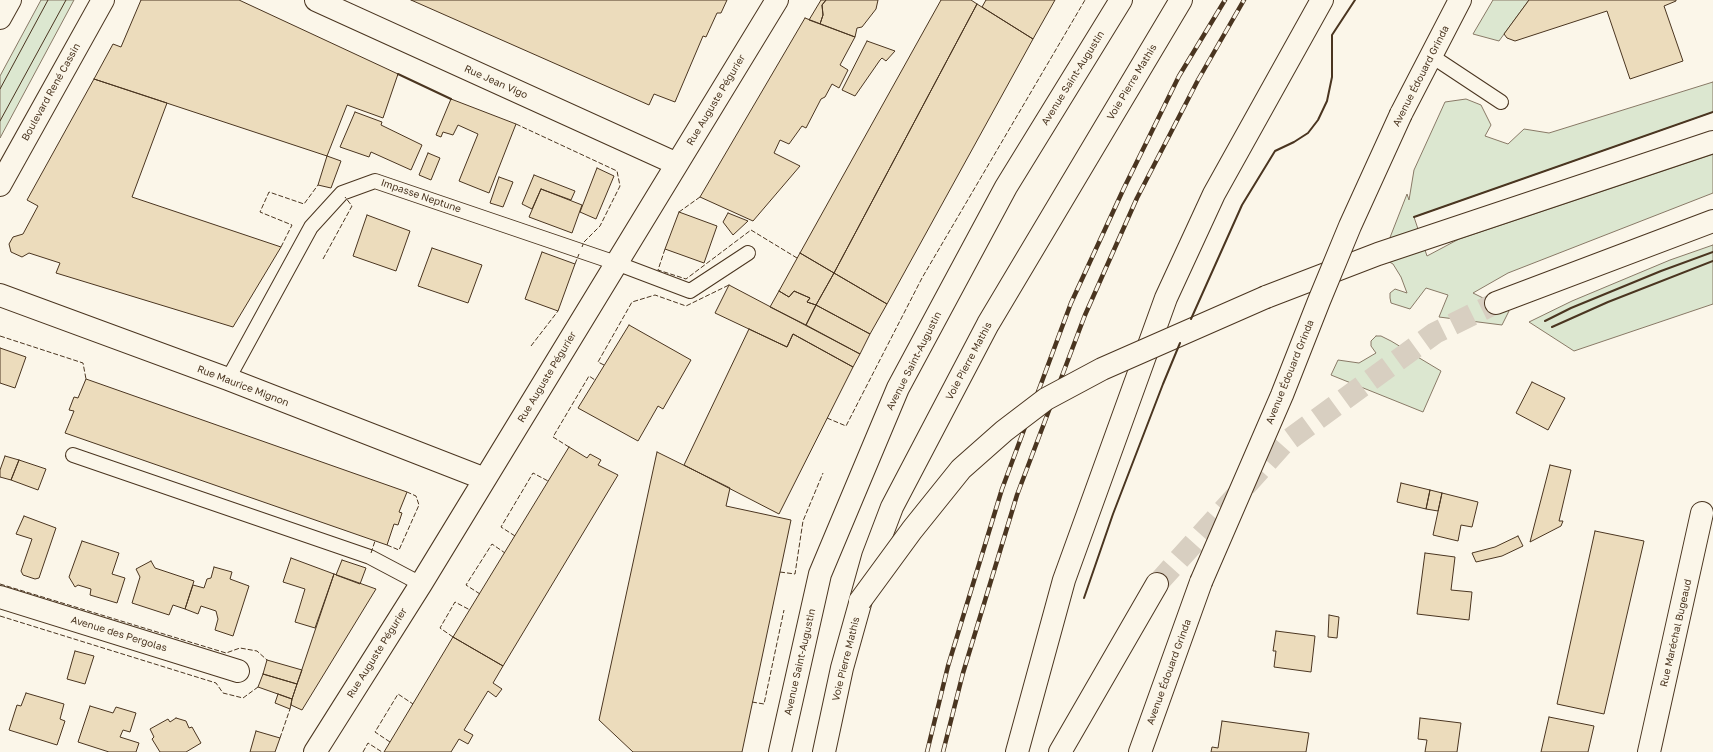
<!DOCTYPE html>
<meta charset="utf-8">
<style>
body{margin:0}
canvas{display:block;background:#fbf6e9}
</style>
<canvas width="1713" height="752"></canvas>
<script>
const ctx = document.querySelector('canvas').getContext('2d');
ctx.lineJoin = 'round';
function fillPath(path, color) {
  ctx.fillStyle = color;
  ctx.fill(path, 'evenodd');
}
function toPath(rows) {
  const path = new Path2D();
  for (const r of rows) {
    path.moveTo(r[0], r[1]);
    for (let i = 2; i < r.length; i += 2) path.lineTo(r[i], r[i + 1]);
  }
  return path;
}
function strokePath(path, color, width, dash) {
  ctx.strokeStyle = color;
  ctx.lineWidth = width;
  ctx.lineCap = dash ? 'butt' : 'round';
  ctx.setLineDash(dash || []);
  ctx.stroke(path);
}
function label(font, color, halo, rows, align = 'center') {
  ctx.font = font + ' "Golos Text",sans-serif';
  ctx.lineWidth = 3;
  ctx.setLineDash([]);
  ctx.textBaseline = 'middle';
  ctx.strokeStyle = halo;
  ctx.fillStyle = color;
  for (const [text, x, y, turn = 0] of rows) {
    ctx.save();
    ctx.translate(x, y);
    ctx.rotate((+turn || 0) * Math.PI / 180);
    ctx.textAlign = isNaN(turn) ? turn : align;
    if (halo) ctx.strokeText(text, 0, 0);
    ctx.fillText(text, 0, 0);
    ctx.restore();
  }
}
const green = toPath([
 [41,0,74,0,0,138,0,76,41,0],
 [1493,0,1529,0,1499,41,1473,34,1493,0],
 [1713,82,1713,112,1414,217,1427,256,1459,239,1713,154,1713,193,1508,273,1473,293,1509,311,1502,325,1439,317,1448,295,1426,288,1410,309,1391,303,1390,298,1390,293,1395,289,1407,293,1401,277,1393,264,1382,258,1407,194,1409,200,1414,170,1445,102,1466,99,1481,105,1491,125,1485,136,1508,144,1524,129,1549,133,1713,82],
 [1713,245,1713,304,1574,351,1529,322,1572,301,1670,260,1713,245],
 [1376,336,1381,336,1391,341,1441,371,1423,412,1331,375,1338,360,1359,363,1376,353,1371,346,1371,341,1376,336]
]);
fillPath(green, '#dce7d0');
strokePath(green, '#887966', 1);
const building = toPath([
 [141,0,239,0,398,74,383,118,347,105,327,156,94,79,113,44,121,47,141,0],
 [411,0,727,0,721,13,717,13,706,37,703,36,675,102,654,94,649,105,411,0],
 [821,0,826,0,822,5,823,15,820,24,809,20,821,0],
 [826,0,878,0,876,9,862,27,857,28,855,37,820,24,823,15,822,5,826,0],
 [941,0,971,0,977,4,834,273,800,253,941,0],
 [986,0,1055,0,1033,39,982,7,986,0],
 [1529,0,1676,0,1676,1,1664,6,1683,61,1630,79,1607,11,1515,41,1507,38,1504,34,1529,0],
 [977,4,1033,39,887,304,834,273,977,4],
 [805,18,855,37,840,65,848,70,839,88,832,84,825,97,821,99,806,128,802,126,789,144,780,140,774,153,800,166,753,221,700,197,805,18],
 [867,41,895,51,886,61,882,58,880,60,855,96,842,90,867,41],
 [94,79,167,103,132,197,281,247,233,327,56,273,60,263,29,253,22,257,11,252,9,244,13,237,23,234,38,206,27,200,94,79],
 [451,99,516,124,489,193,459,181,478,134,458,125,453,135,443,132,441,137,436,135,451,99],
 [355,112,382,122,381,125,422,145,411,170,371,152,369,157,340,147,355,112],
 [428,153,440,158,431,180,419,175,428,153],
 [327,156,341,161,331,188,318,185,327,156],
 [597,168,614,176,596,219,580,212,597,168],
 [534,175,575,191,571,200,541,189,532,209,522,204,534,175],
 [499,177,513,182,503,207,490,203,499,177],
 [541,189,582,205,572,233,529,217,541,189],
 [679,212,717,226,704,263,665,249,679,212],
 [728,213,748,221,733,235,723,222,728,213],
 [367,215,410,231,396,271,353,256,367,215],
 [432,248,482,265,468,303,418,286,432,248],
 [542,252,575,264,558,311,525,299,542,252],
 [800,253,834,273,816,305,807,302,810,298,794,291,789,297,779,291,800,253],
 [834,273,887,304,870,334,816,305,834,273],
 [729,285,860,354,853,367,793,334,787,347,715,313,729,285],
 [779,291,789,297,794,291,810,298,807,302,816,305,806,325,770,307,779,291],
 [816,305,870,334,860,354,806,325,816,305],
 [629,325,691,360,663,409,658,406,638,441,578,408,629,325],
 [749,329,787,347,793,334,853,367,779,514,684,465,749,329],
 [0,348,26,357,15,388,0,383,0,348],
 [86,379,407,492,399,512,402,513,398,525,394,524,387,545,65,433,74,411,69,410,74,397,78,398,86,379],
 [1532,382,1565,398,1548,430,1516,413,1532,382],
 [569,447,587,458,590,454,601,460,598,465,618,475,503,666,453,637,569,447],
 [657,452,730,488,726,506,791,520,742,752,633,752,599,720,657,452],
 [5,456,19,460,11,480,0,477,0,470,5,456],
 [19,460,46,469,38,490,11,480,19,460],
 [1550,465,1571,470,1559,521,1563,521,1561,526,1530,542,1550,465],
 [1401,483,1430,490,1426,509,1397,502,1401,483],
 [1430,490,1442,493,1438,511,1426,509,1430,490],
 [1442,493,1478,502,1472,527,1461,525,1458,541,1433,535,1442,493],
 [24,516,56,528,39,578,35,579,23,575,21,571,32,539,16,534,24,516],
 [1595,531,1644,541,1604,714,1557,704,1595,531],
 [1518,536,1523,546,1502,556,1476,562,1472,553,1495,547,1518,536],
 [82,541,119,553,112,574,125,578,117,603,90,595,91,589,78,585,75,587,69,577,82,541],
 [1425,553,1455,557,1451,590,1472,592,1469,620,1417,614,1425,553],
 [291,558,334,574,315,628,295,622,305,589,283,582,291,558],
 [342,560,366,568,360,584,336,575,342,560],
 [151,561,155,568,194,581,185,609,173,605,169,615,132,603,140,577,136,569,151,561],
 [214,567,232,572,230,579,249,586,233,636,215,630,218,619,216,611,201,606,198,614,185,609,193,585,204,588,207,579,211,578,214,567],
 [334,574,376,589,302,710,291,705,292,699,334,574],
 [1329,615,1339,617,1337,638,1328,637,1329,615],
 [1276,631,1315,636,1311,672,1274,667,1276,651,1273,651,1276,631],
 [453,637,503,666,493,683,502,689,496,697,488,691,464,730,473,735,468,744,459,739,451,752,384,752,453,637],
 [75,651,94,656,85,684,67,679,75,651],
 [267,660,302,670,297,684,263,674,267,660],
 [263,674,297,684,292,699,258,687,263,674],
 [26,693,64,704,60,719,65,721,57,745,9,730,17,705,21,706,26,693],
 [278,694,292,699,290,709,275,703,278,694],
 [90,706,113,713,116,707,136,713,130,732,123,730,120,737,139,743,136,752,109,752,78,742,90,706],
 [1549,717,1594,726,1588,752,1541,752,1549,717],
 [176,718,186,721,189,728,192,727,201,743,186,752,160,752,152,739,154,737,150,729,168,719,170,722,176,718],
 [1420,718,1461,723,1457,752,1425,752,1427,740,1418,739,1420,718],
 [1222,721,1309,733,1306,752,1211,752,1212,747,1218,748,1222,721],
 [256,731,280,738,275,752,250,752,256,731]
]);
fillPath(building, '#ecdcbc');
strokePath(building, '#4a3520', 1);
strokePath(toPath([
 [1157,584,1283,444,1435,333,1496,303]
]), '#d8cfc1', 22, [22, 11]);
const service = toPath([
 [1430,55,1501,102],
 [228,379,311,227,342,193,375,181,616,263,690,291,748,253],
 [73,455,370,557,421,584]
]);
const minor = toPath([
 [316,0,677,164],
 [0,295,228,379,485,479],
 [0,597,238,671],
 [315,752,421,584,777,0],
 [1649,752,1702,513]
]);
const secondary = toPath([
 [0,18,10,0],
 [1401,114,1460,0],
 [0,185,103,0],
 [780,752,820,574,898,388,1006,187,1121,0],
 [1140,752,1201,582]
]);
const trunk = toPath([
 [1266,297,1378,254,1713,142],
 [1496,303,1713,221],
 [824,752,842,668,873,557,892,507,988,324,1181,0],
 [1017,752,1064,580,1166,298,1214,194,1322,0],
 [1060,752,1157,584]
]);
strokePath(service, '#4a3520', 16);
strokePath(minor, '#4a3520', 24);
strokePath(secondary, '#4a3520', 24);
strokePath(trunk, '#4a3520', 24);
strokePath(service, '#fbf6e9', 14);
strokePath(minor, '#fbf6e9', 22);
strokePath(secondary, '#fbf6e9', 22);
strokePath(trunk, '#fbf6e9', 22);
strokePath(toPath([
 [0,89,48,0],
 [0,121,66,0]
]), '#4a3520', 1);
const rail = toPath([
 [927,752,948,666,1002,489,1071,303,1124,188,1179,76,1225,0],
 [943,752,963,673,1017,495,1085,315,1137,198,1198,80,1244,0]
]);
strokePath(rail, '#4a3520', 4.5);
strokePath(rail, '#fbf6e9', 3, [9]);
const secondaryBridge = toPath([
 [1201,582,1282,395,1319,301,1350,226,1401,114]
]);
const trunkBridge = toPath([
 [860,601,912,530,961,469,1004,431,1046,399,1102,369,1266,297]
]);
strokePath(secondaryBridge, '#4a3520', 24, []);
strokePath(trunkBridge, '#4a3520', 24, []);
strokePath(secondaryBridge, '#fbf6e9', 22);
strokePath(trunkBridge, '#fbf6e9', 22);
strokePath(toPath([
 [516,124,617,171,620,186,600,226,584,242,582,247],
 [679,212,700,197],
 [281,247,292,225,260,212,269,192,304,204,318,185],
 [665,249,658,270,686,279,751,230,797,258],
 [323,259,352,206,345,197],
 [575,264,579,254],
 [0,336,83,363,86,379],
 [531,346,558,311],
 [604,365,598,362,632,302,655,295,686,306,729,285],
 [827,418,846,426,922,278,1085,0],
 [569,447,553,437,589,376,595,380],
 [515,536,501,527,533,473,548,481],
 [387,545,399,550,419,505,416,496,407,492],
 [371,553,375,541],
 [780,572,795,574,803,521,823,473],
 [0,584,226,653,240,648,257,651,267,660],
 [480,594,466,585,492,544,505,553],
 [0,616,216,683,223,693,243,698,258,687],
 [453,637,440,628,455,602,470,610],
 [752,702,764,704,784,610],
 [280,738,290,709],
 [390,742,375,732,398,694,413,704],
 [363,752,368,743,382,752]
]), '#4a3520', 1, [5, 2]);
strokePath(toPath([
 [398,74,451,99],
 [1414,217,1713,112],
 [1191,319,1242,205,1275,151,1294,142,1308,133,1318,120,1327,101,1332,77,1332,35,1355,0],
 [1545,321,1571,308,1661,271,1713,252],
 [1552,327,1608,302,1713,261],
 [1084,598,1113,514,1163,384,1180,343]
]), '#4a3520', 2);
label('10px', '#4a3520', '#fbf6e9', [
 ["Avenue Édouard Grinda",1421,76,-63],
 ["Avenue Saint-Augustin",1073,78,-58],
 ["Rue Jean Vigo",496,82,24],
 ["Voie Pierre Mathis",1132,82,-59],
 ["Boulevard René Cassin",51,92,-61],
 ["Rue Auguste Pégurier",716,100,-59],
 ["Impasse Neptune",421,196,19],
 ["Avenue Saint-Augustin",914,361,-63],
 ["Voie Pierre Mathis",969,361,-62],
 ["Avenue Édouard Grinda",1290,372,-68],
 ["Rue Auguste Pégurier",547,377,-59],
 ["Rue Maurice Mignon",243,386,21],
 ["Rue Maréchal Bugeaud",1676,633,-77],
 ["Avenue des Pergolas",119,634,17],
 ["Rue Auguste Pégurier",377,653,-58],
 ["Voie Pierre Mathis",846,659,-76],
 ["Avenue Saint-Augustin",800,662,-77],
 ["Avenue Édouard Grinda",1169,672,-70]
]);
</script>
